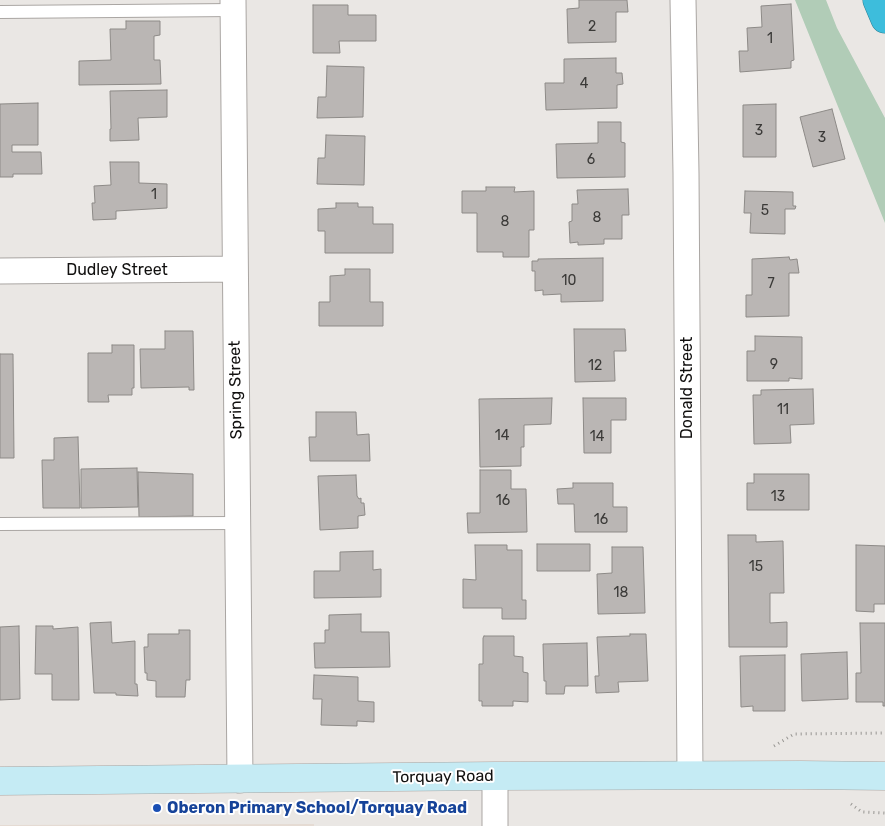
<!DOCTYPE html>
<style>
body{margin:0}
canvas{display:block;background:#eae7e4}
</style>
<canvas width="885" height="826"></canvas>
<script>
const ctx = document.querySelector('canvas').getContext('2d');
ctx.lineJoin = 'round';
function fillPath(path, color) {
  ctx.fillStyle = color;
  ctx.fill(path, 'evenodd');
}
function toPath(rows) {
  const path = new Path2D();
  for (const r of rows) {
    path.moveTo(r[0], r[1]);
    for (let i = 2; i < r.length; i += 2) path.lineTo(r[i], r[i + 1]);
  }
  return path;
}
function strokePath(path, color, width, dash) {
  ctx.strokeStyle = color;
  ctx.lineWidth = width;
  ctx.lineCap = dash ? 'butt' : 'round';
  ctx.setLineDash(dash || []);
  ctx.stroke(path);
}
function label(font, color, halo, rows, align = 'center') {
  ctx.font = font + ' Rubik,sans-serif';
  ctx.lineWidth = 4;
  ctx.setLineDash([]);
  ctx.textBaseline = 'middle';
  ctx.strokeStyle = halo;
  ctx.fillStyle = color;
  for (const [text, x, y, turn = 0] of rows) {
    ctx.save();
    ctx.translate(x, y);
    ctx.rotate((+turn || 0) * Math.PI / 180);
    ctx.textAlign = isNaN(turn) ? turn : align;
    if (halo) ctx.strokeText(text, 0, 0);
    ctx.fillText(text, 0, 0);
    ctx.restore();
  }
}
fillPath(toPath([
 [314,824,314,826,0,826,0,825]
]), '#e5dbd3');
fillPath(toPath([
 [795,0,826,0,837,28,885,118,885,223]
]), '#b1ccb7');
const building = toPath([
 [579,0,627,0,628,12,616,12,616,42,568,43,567,9,579,8,579,0],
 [791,4,794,60,791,61,791,68,740,72,739,51,748,51,747,28,762,27,761,6,791,4],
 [313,5,348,5,348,15,376,15,376,41,339,41,340,53,313,53,313,5],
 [126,21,160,21,160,35,154,36,154,60,160,60,161,84,79,85,79,61,111,60,110,29,126,29,126,21],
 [616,58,616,73,622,73,623,84,617,85,617,108,546,110,545,83,564,83,564,59,616,58],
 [327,66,364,67,363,117,317,118,318,97,326,97,327,66],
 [167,90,167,117,138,118,139,140,110,141,110,129,111,129,110,91,167,90],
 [38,103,38,145,12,145,12,152,41,152,42,174,13,174,13,177,0,177,0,104,38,103],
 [776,104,776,157,743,157,743,105,776,104],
 [832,109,845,159,813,167,800,117,832,109],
 [598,122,621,122,621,142,625,143,625,177,557,178,556,144,598,143,598,122],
 [326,135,365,136,364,185,317,184,318,158,325,158,326,135],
 [110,162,139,162,139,183,167,184,167,208,116,211,116,219,93,220,92,203,95,203,94,186,111,185,110,162],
 [486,187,515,187,514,192,534,191,534,230,529,230,529,257,503,257,503,252,477,252,477,213,462,213,462,191,486,191,486,187],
 [628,189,629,215,622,215,622,239,604,239,604,244,578,245,578,242,570,243,569,222,572,221,572,204,578,204,577,190,628,189],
 [745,191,793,192,793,206,796,206,795,209,785,209,785,234,750,233,751,213,744,213,745,191],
 [336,203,358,203,358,207,373,207,373,224,393,224,393,253,325,253,325,231,318,231,318,209,336,208,336,203],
 [789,257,790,260,797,259,799,273,789,273,789,316,746,317,746,295,752,295,752,259,789,257],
 [603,258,603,301,561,302,561,294,543,295,543,290,535,291,535,271,532,271,532,261,538,261,538,259,603,258],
 [345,269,370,269,370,302,383,302,383,326,319,326,319,302,330,302,330,276,345,275,345,269],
 [574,329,625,329,626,351,614,351,615,381,575,382,574,329],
 [165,331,193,331,194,390,189,390,189,387,141,388,140,349,165,349,165,331],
 [755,336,802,337,802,379,789,378,789,381,747,381,747,351,755,351,755,336],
 [112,345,134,345,134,388,132,388,132,395,108,395,109,402,88,402,88,353,112,353,112,345],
 [0,354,13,354,14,458,0,458,0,354],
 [813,389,814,424,790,425,791,443,754,444,753,395,761,395,761,390,813,389],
 [552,398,551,424,524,425,524,447,521,447,521,466,480,467,479,399,552,398],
 [583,398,626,398,626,420,611,420,611,453,584,453,583,398],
 [316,412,356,412,357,435,369,434,370,461,310,461,309,437,316,437,316,412],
 [78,437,80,508,43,508,42,460,54,460,54,438,78,437],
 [137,468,138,507,81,508,81,469,137,468],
 [480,470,511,470,511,489,526,489,527,532,468,533,467,513,480,513,480,470],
 [138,472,193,474,193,516,139,517,138,472],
 [754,474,809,474,809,510,747,510,747,483,754,483,754,474],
 [356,475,357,496,359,499,361,498,361,503,364,503,365,515,358,516,358,528,320,530,318,476,356,475],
 [573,483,613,483,613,507,627,507,627,532,575,532,574,504,558,504,557,489,573,488,573,483],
 [728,535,756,535,756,542,783,541,784,593,770,593,770,623,787,622,787,647,729,647,728,535],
 [537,544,590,544,590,571,537,571,537,544],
 [475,545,507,545,507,550,522,550,522,600,526,600,526,619,502,619,502,608,463,608,463,579,476,580,475,545],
 [856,545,885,546,885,604,874,604,874,612,856,611,856,545],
 [612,547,643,547,645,613,598,614,597,574,612,573,612,547],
 [373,551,373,570,381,569,381,597,314,598,314,571,340,571,340,552,373,551],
 [361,614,361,632,389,632,390,667,315,668,314,643,325,643,325,630,329,630,329,615,361,614],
 [111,622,112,643,135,641,135,684,137,684,138,696,116,695,116,693,94,693,90,623,111,622],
 [860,623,885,623,885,706,883,706,883,702,856,702,856,673,861,673,860,623],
 [19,626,20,699,0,700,0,627,19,626],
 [36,626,53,626,53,629,78,627,79,700,52,700,52,674,35,674,36,626],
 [179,630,190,630,190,680,186,680,185,697,156,697,156,681,147,680,147,673,145,673,144,647,148,647,148,634,179,634,179,630],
 [630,634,646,634,648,681,618,682,619,692,596,693,595,676,599,676,597,637,630,636,630,634],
 [484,636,514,636,514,656,523,657,523,672,528,673,528,702,513,701,513,706,482,706,482,701,479,701,479,664,483,664,483,638,484,636],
 [587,643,588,686,565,686,564,694,546,694,546,681,544,681,543,644,587,643],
 [847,652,848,699,802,701,801,654,847,652],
 [785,655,785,711,753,711,753,706,741,707,740,656,785,655],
 [314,675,358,677,358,701,374,702,374,722,357,721,357,726,321,725,322,699,313,699,314,675]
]);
fillPath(building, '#bab6b4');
strokePath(building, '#8d8a87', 1);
const lane = toPath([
 [0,12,233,10],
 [0,524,238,523]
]);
const street = toPath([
 [233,0,240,780],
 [683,0,686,173,690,776],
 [0,271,235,269],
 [495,776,495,826]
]);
const secondary = toPath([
 [0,781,495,776,801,775,885,776]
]);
const highway = toPath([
 [877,0,885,19]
]);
strokePath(lane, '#aaa6a3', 14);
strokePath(street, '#aaa6a3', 27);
strokePath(secondary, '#aaa6a3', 29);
strokePath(highway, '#2e8094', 29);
strokePath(toPath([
 [774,746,794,734,885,733],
 [851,804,862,812,885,813]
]), '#979592', 3, [1, 4]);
strokePath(lane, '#fff', 12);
strokePath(street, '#fff', 25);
strokePath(secondary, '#c5ebf4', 28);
strokePath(highway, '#3dbddc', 28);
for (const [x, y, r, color] of [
 [157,808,5,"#1a4fb4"]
]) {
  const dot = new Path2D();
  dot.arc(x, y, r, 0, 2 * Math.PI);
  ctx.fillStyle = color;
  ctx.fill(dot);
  strokePath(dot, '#fff', 2);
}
label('14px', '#3b3a38', null, [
 ["2",592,27],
 ["1",770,39],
 ["4",584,84],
 ["3",759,131],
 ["3",822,138],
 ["6",591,160],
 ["1",154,195],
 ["5",765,211],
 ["8",597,218],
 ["8",505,222],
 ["10",569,281],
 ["7",771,284],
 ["9",774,365],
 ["12",595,366],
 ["11",783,410],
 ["14",502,436],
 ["14",597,437],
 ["13",778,497],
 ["16",503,501],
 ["16",601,520],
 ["15",756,567],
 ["18",621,593]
]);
label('16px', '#11100f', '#fff', [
 ["Dudley Street",117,270],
 ["Donald Street",687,388,-90],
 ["Spring Street",236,390,-91],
 ["Torquay Road",443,777,-1]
]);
label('bold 16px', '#164399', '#fff', [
 ["Oberon Primary School/Torquay Road",167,808]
], 'left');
</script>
